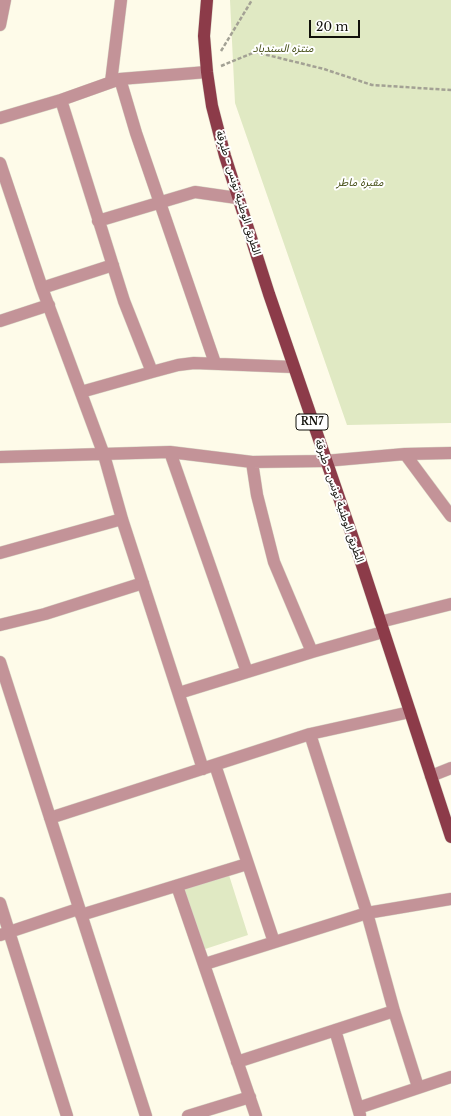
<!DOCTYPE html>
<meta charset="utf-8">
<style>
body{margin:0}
#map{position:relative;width:451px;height:1116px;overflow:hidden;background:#fefbe9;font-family:"Libre Baskerville",serif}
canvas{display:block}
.scale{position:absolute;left:309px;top:20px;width:51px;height:18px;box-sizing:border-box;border:2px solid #11100a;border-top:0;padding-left:5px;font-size:12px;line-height:14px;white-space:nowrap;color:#11100a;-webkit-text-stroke:3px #fff;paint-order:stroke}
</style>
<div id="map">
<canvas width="451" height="1116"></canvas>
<div class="scale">20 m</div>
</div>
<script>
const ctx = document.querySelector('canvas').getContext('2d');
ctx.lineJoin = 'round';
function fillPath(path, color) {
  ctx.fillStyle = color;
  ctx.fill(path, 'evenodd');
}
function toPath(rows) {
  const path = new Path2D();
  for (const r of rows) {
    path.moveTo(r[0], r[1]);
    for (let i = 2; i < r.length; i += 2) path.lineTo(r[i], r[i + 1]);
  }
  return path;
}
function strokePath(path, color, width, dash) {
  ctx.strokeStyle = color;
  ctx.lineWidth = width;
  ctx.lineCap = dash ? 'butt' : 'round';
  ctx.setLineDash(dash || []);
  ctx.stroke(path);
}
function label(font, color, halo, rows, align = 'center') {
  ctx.font = font + ' "Libre Baskerville","Noto Sans Arabic",serif';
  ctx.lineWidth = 4;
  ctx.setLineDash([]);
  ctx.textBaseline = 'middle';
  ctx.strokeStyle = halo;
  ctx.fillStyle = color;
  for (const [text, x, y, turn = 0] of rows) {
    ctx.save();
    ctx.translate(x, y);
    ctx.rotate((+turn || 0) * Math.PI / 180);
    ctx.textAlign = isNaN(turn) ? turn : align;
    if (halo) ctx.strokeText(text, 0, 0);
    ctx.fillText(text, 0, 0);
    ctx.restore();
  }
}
fillPath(toPath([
 [230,0,451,0,451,423,347,425,235,103],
 [228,872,248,935,196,952,176,889]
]), '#e0e9c3');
const minor = toPath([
 [0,25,5,0],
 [120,79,136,133,215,363],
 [111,82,121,0],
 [61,100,124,301,152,372,178,365,194,363,293,367],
 [0,118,61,100,120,79,207,72],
 [0,163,42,288,104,455,122,519,203,769],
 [98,221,195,192,237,198],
 [42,288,113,265],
 [0,321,49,305],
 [81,392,152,372],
 [170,452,247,672],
 [405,454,451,516],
 [0,457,170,452,252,462,325,461,405,454,451,453],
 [252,462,257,495,274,562,312,652],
 [0,553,122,519],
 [380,622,451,604],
 [0,625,45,614,143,583],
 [0,662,146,1116],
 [179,693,312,652,383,632],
 [310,734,367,913,394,1011,418,1087],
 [215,765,274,942],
 [431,776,451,768],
 [50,818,310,734,410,712],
 [177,886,256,1116],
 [0,903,67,1116],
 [81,915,247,864],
 [0,935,78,909],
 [205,964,367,913,451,899],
 [335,1030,360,1115],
 [237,1062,394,1011],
 [358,1108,451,1077],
 [188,1116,250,1097]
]);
const major = toPath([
 [207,0,204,36,207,72,212,106,225,156,269,294,356,547,451,837]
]);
strokePath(minor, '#d8d5c5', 13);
strokePath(major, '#d8d5c5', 13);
strokePath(toPath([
 [221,51,252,0],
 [221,66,255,52,324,69,372,85,451,90]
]), '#a3a194', 2.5, [4, 2]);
strokePath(minor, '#c39398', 12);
strokePath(major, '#8c3b49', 12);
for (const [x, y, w] of [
 [312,422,32]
]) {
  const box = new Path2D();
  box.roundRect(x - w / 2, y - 8, w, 16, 3);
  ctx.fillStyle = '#fff';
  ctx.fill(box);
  strokePath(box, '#11100a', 1);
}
label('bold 10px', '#11100a', null, [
 ["RN7",312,422]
]);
label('italic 11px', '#49521a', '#fff', [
 ["منتزه السندباد",283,49],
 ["مقبرة ماطر",360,183]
]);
label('11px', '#11100a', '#fff', [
 ["الطريق الوطنية تونس - طبرقة",238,193,73],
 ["الطريق الوطنية تونس - طبرقة",339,501,71]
]);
</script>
